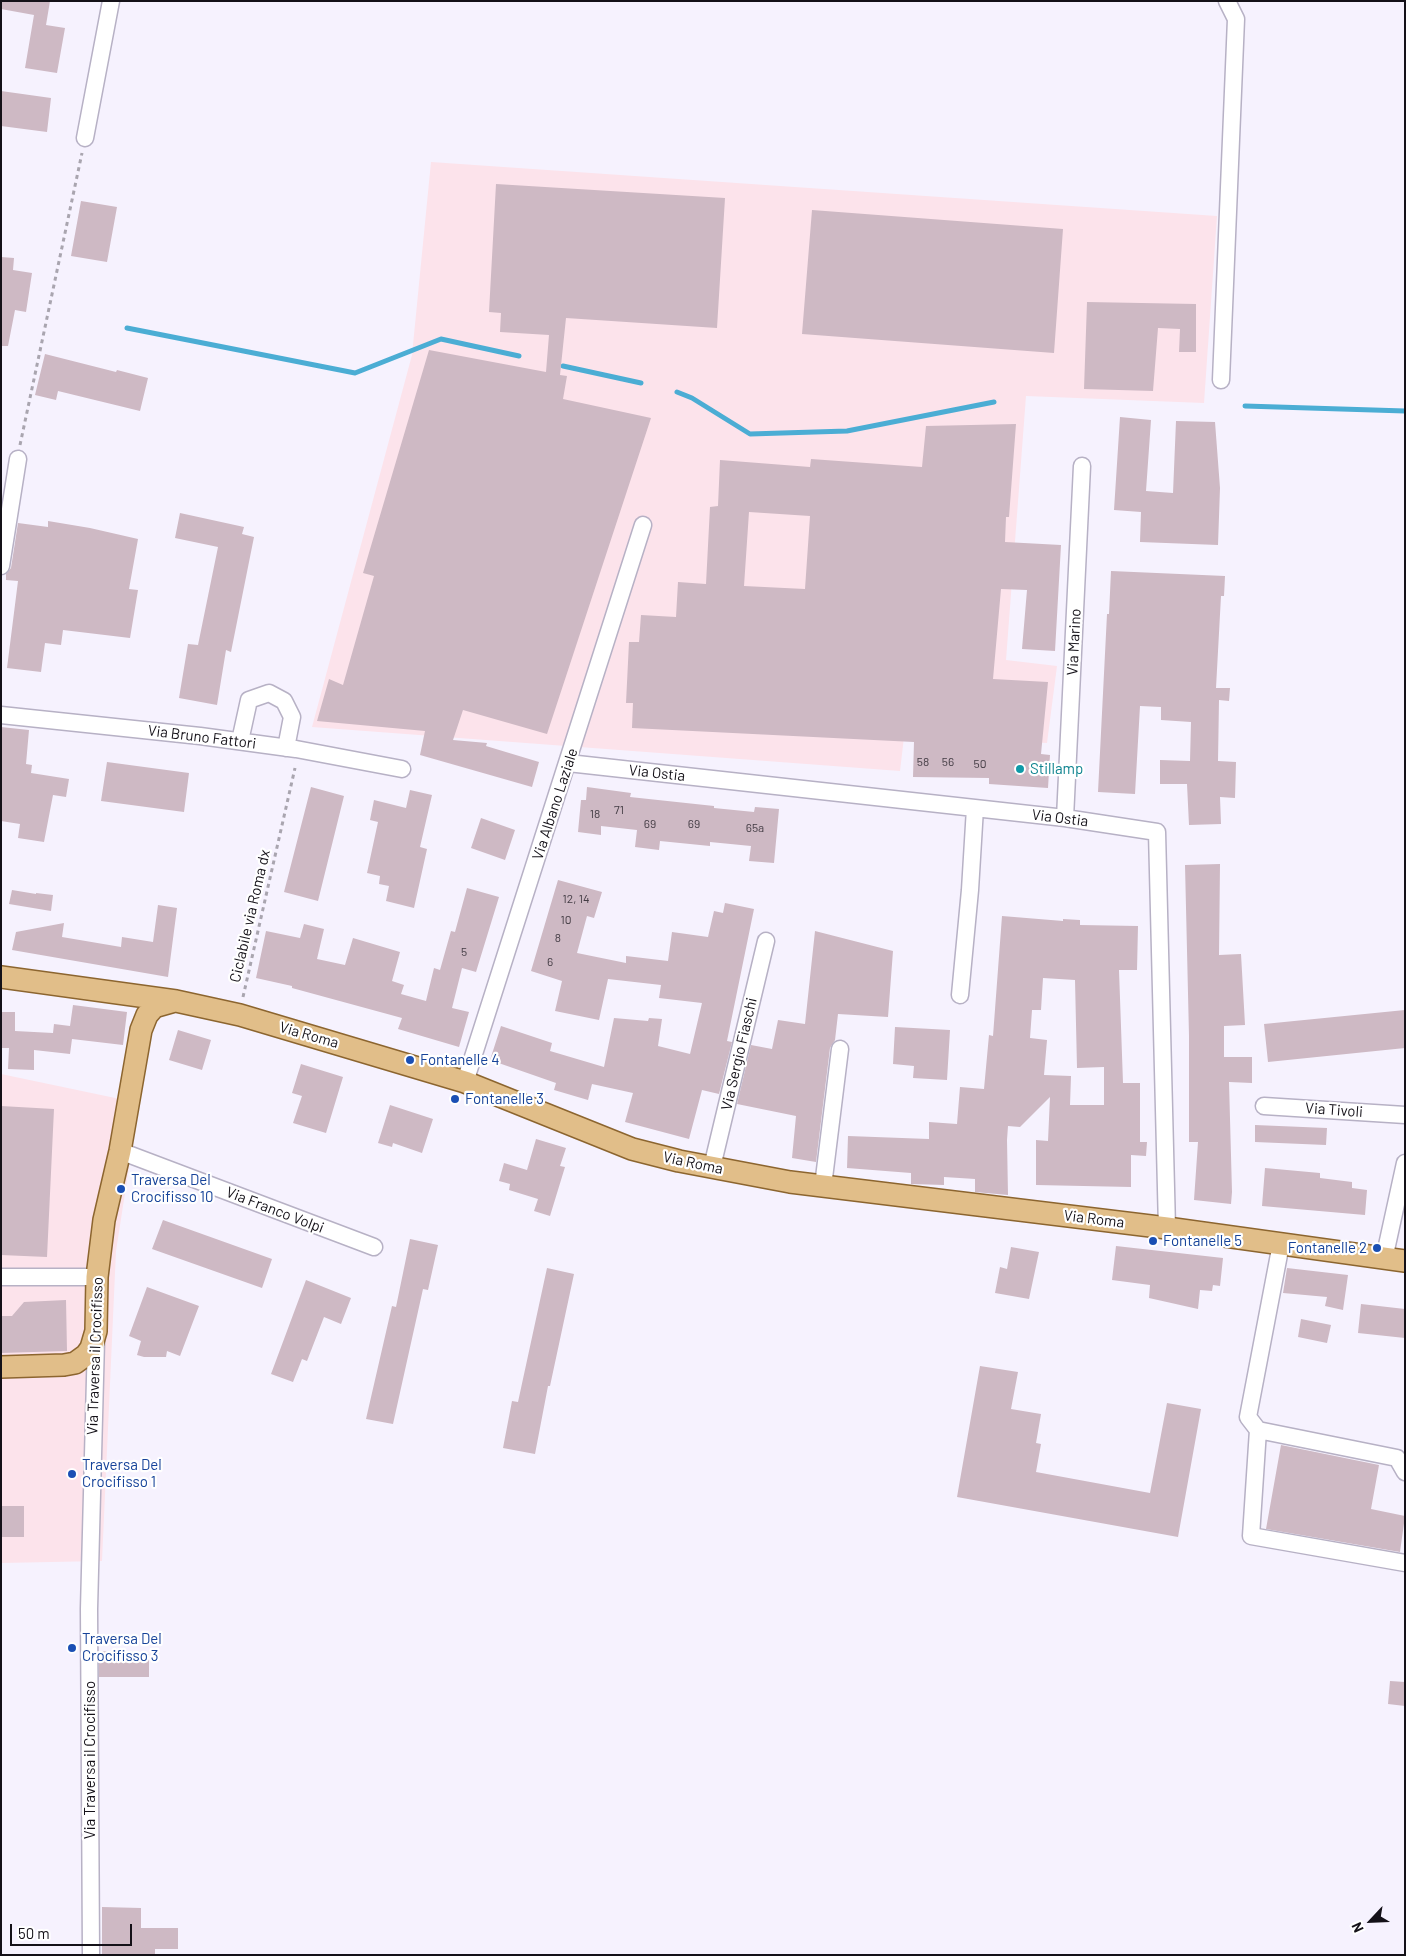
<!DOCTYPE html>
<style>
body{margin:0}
#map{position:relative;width:1406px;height:1956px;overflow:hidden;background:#f6f2fe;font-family:Barlow,sans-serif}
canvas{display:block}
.frame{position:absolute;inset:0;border:2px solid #141118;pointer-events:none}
.north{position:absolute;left:1346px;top:1896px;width:50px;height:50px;-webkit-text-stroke:4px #fff;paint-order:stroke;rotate:245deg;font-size:14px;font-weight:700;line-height:20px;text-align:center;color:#141118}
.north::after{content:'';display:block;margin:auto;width:18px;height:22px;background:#141118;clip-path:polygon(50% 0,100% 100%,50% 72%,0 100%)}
.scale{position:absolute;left:10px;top:1924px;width:122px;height:22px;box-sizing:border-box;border:2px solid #141118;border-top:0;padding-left:6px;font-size:15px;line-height:18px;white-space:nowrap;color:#141118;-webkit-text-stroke:4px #fff;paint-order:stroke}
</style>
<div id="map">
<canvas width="1406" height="1956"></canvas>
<div class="frame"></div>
<div class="north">N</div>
<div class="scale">50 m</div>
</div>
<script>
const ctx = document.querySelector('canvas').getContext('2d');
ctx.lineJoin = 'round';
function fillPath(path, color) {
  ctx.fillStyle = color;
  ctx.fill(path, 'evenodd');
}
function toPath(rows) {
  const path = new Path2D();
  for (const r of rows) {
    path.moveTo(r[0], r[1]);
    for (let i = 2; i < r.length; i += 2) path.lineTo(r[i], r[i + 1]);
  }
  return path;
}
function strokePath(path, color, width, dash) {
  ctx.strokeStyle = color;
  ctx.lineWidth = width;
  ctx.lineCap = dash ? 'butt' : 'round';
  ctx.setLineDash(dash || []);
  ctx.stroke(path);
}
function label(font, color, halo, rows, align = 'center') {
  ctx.font = font + ' Barlow,sans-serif';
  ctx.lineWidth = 4.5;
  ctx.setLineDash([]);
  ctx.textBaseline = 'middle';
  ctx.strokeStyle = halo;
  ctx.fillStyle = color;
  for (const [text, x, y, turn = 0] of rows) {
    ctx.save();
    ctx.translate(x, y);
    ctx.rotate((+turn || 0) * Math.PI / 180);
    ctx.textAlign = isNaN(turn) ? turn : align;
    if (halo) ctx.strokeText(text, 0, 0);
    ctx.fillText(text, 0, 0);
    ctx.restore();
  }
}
fillPath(toPath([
 [431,162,1217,216,1204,403,1026,396,1006,660,1057,666,1047,743,904,737,900,771,312,727,412,355],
 [1,1074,139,1103,116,1251,102,1561,1,1563]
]), '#fce3eb');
strokePath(toPath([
 [127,328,355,373,441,339,519,356],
 [563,366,641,383],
 [677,392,692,398,750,434,847,431,994,402],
 [1245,406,1405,411]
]), '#4badd4', 5);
fillPath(toPath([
 [1,1,50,1,46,25,65,28,57,73,25,68,34,15,1,9],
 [1,91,51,98,47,132,1,126],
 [496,184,725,198,717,328,566,318,560,375,567,376,563,399,651,418,547,734,463,710,453,740,487,743,486,746,539,762,532,787,420,755,425,731,317,721,329,679,343,685,374,576,363,573,429,350,546,372,549,335,500,332,501,313,489,312],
 [81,201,117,207,107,262,71,256],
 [812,210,1063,229,1054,353,802,334],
 [1,257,14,258,13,270,32,273,26,312,15,310,8,346,1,346],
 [1087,302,1196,304,1196,352,1179,352,1180,329,1158,328,1153,391,1084,389],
 [45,354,116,372,117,370,148,378,140,411,58,391,56,400,35,395],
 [1120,417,1151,420,1146,491,1173,493,1176,421,1215,422,1220,488,1218,545,1140,542,1141,512,1114,510],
 [1016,424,1009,517,1006,517,1005,542,1061,545,1055,651,1022,649,1027,590,1001,589,993,679,1048,682,1041,754,1050,755,1048,788,989,784,989,778,913,777,914,742,632,728,633,703,626,703,629,642,639,642,641,615,676,617,678,582,706,584,710,507,718,506,720,460,810,467,811,459,922,467,926,426],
 [749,512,810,516,805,589,744,586],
 [180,513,244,527,242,534,254,537,231,652,226,650,217,705,179,698,188,644,198,645,218,547,175,538],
 [48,521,90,528,138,539,129,589,138,590,130,638,63,630,61,645,45,643,41,672,7,668,18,581,6,580,6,574,11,568,18,523,48,527],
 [1111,571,1225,576,1224,596,1221,596,1216,688,1230,688,1229,701,1219,700,1218,761,1236,762,1235,798,1220,797,1221,824,1189,825,1187,784,1160,784,1160,760,1190,761,1191,722,1161,720,1161,707,1140,706,1135,794,1098,792,1107,614,1109,614],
 [1,727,29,730,26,764,32,765,31,773,69,779,66,797,53,795,44,842,18,838,20,824,1,821],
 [107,762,189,773,184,812,101,801],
 [311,787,344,796,318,901,284,892],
 [587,787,631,793,630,797,714,806,714,808,754,812,755,807,779,809,774,863,749,861,751,846,710,842,710,846,660,841,659,850,635,847,637,830,601,826,601,835,578,832,581,800,586,800],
 [410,790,432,795,420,847,427,849,414,908,386,901,389,886,379,884,380,876,367,873,378,822,370,820,374,800,406,808],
 [481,818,515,830,505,860,471,848],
 [1220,864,1219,955,1241,954,1245,1025,1224,1026,1224,1057,1252,1057,1252,1083,1229,1082,1232,1192,1231,1204,1194,1200,1198,1142,1189,1142,1189,1036,1185,865],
 [558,880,602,892,594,918,587,916,577,953,626,963,626,956,668,961,672,932,708,937,714,911,723,913,725,903,754,909,727,1041,732,1042,719,1094,702,1090,689,1139,625,1122,633,1093,592,1084,588,1100,554,1090,556,1083,490,1060,501,1026,552,1043,550,1051,604,1067,614,1018,648,1021,649,1018,662,1019,658,1046,690,1054,702,1003,659,998,661,985,608,979,599,1020,555,1011,562,981,531,971],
 [467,888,499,897,476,972,462,968,452,1008,469,1012,459,1047,398,1029,402,1018,292,988,292,986,256,978,266,931,300,938,304,924,324,929,317,959,345,965,353,938,400,952,392,981,404,985,401,994,426,1001,434,968,440,970,451,931,455,932],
 [12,890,36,894,36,893,53,895,51,911,9,904],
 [158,905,177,908,168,977,12,950,16,932,64,923,62,937,121,947,122,937,153,942],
 [1002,916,1063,921,1063,919,1080,920,1080,925,1138,926,1137,970,1119,970,1123,1083,1140,1083,1140,1142,1147,1142,1146,1156,1131,1155,1131,1187,1036,1185,1036,1140,1048,1141,1050,1097,1020,1127,1008,1126,1007,1140,1008,1195,975,1192,975,1179,944,1177,944,1185,911,1184,911,1173,847,1168,848,1136,929,1139,929,1122,957,1124,960,1087,984,1089,989,1035,993,1036],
 [1043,978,1075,980,1077,1068,1104,1067,1104,1105,1070,1105,1071,1076,1044,1075,1047,1040,1030,1038,1032,1010,1041,1010],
 [815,931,893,951,888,1017,838,1014,835,1040,830,1048,816,1162,792,1158,796,1116,737,1104,751,1045,772,1049,778,1020,805,1024],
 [73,1005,127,1012,123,1045,72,1039,70,1054,34,1050,34,1070,8,1069,9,1048,1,1048,1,1012,15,1012,15,1031,53,1033,54,1024,70,1026],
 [1405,1010,1405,1048,1268,1062,1264,1024],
 [895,1027,950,1030,947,1080,913,1078,914,1066,893,1064],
 [178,1030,211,1040,202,1070,169,1060],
 [301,1064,343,1077,326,1133,293,1123,302,1096,292,1093],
 [390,1105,433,1119,422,1153,393,1143,392,1147,378,1143],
 [1,1106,54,1109,47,1257,1,1255],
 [1255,1125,1327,1128,1326,1145,1255,1142],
 [536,1139,566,1148,560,1166,565,1167,550,1216,534,1211,538,1199,509,1190,510,1184,499,1181,504,1163,527,1170],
 [1265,1168,1320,1173,1320,1178,1352,1182,1352,1188,1367,1190,1365,1215,1262,1206],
 [163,1220,272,1259,262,1288,152,1249],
 [410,1239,438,1245,428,1290,423,1289,393,1424,366,1419,392,1306,396,1307],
 [1116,1246,1223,1258,1220,1286,1213,1285,1212,1291,1200,1290,1198,1309,1149,1298,1150,1285,1112,1280],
 [1011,1247,1039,1252,1029,1299,995,1293,1000,1267,1007,1269],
 [547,1268,574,1274,550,1386,548,1386,535,1454,503,1448,512,1401,518,1402],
 [1287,1268,1348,1275,1343,1310,1325,1306,1327,1297,1283,1293],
 [306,1280,351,1298,341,1324,324,1317,307,1361,302,1359,293,1382,271,1374],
 [147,1287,199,1306,180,1356,167,1351,166,1357,144,1357,137,1355,141,1341,129,1336],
 [66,1300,67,1351,1,1353,1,1316,12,1316,24,1302],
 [1361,1304,1405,1309,1405,1338,1358,1333],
 [1301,1319,1331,1325,1327,1343,1298,1337],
 [980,1366,1018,1372,1011,1409,1041,1414,1036,1443,1041,1444,1036,1472,1150,1493,1167,1403,1201,1409,1178,1537,957,1497],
 [1281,1445,1379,1465,1371,1509,1405,1516,1400,1552,1266,1529],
 [1,1506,24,1506,24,1537,1,1537],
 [99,1651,149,1654,149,1677,99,1677],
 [1390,1681,1405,1682,1405,1706,1388,1704],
 [102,1907,141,1908,141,1928,178,1928,178,1949,155,1949,155,1955,102,1955]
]), '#ceb9c4');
const minor = toPath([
 [85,138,111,1],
 [1221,380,1236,19,1227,1],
 [1,566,18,459],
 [1,715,200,736,296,749,402,769],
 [240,741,249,700,269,693,284,701,292,717,286,748],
 [568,763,1065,818,1157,832,1167,1228],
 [1065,818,1082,466],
 [960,995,970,890,975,808],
 [465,1082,643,525],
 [1264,1106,1405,1115],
 [120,1151,374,1247],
 [712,1167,766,941],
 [823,1186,840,1049],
 [1281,1244,1248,1417,1258,1430,1397,1458,1405,1472],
 [1384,1259,1405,1163],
 [1,1277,97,1277],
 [1258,1430,1251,1536,1405,1563],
 [91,1955,89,1609,96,1340]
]);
const major = toPath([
 [1,977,176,1001,240,1015,465,1082,632,1149,679,1161,790,1182,1167,1228,1405,1261],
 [1,1367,64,1365,75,1363,86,1355,91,1348,96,1331,97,1277,104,1220,120,1151,141,1030,147,1015,154,1007,175,1001]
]);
strokePath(minor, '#b7b1c5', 19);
strokePath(major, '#8c652f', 24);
strokePath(toPath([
 [20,445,82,153],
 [243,997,295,768]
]), '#a9a5af', 3, [4, 4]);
strokePath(minor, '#fff', 16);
strokePath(major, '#e1be89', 21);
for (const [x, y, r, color] of [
 [1020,769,5,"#0f9aa8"],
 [410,1060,5,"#1a4fb4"],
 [455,1099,5,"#1a4fb4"],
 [121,1189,5,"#1a4fb4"],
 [1153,1241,5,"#1a4fb4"],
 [1377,1248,5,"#1a4fb4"],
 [72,1474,5,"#1a4fb4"],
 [72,1648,5,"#1a4fb4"]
]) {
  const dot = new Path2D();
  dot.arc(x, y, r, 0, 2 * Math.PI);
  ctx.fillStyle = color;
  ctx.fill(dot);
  strokePath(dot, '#fff', 2);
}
label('12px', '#423b43', null, [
 ["58",923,762],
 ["56",948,762],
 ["50",980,764],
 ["71",619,810],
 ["18",595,814],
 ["69",650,824],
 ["69",694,824],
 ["65a",755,828],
 ["12, 14",576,899],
 ["10",566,920],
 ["8",558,938],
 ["5",464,952],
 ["6",550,962]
]);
label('15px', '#141118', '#fff', [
 ["Via Marino",1074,642,-87],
 ["Via Bruno Fattori",202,737,7],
 ["Via Ostia",657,773,6],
 ["Via Albano Laziale",555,804,-72],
 ["Via Ostia",1060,818,7],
 ["Ciclabile via Roma dx",250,916,-77],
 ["Via Roma",309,1035,16],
 ["Via Sergio Fiaschi",739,1054,-77],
 ["Via Tivoli",1334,1110,4],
 ["Via Roma",693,1163,12],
 ["Via Franco Volpi",275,1210,21],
 ["Via Roma",1094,1219,7],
 ["Via Traversa il Crocifisso",95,1356,-88],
 ["Via Traversa il Crocifisso",90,1760,-90]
]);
label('15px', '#0d838f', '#fff', [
 ["Stillamp",1030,769]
], 'left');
label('15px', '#164399', '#fff', [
 ["Fontanelle 4",420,1060],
 ["Fontanelle 3",465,1099],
 ["Traversa Del",131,1180],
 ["Crocifisso 10",131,1197],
 ["Fontanelle 5",1163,1241],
 ["Fontanelle 2",1367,1248,"right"],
 ["Traversa Del",82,1465],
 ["Crocifisso 1",82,1482],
 ["Traversa Del",82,1639],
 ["Crocifisso 3",82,1656]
], 'left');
</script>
